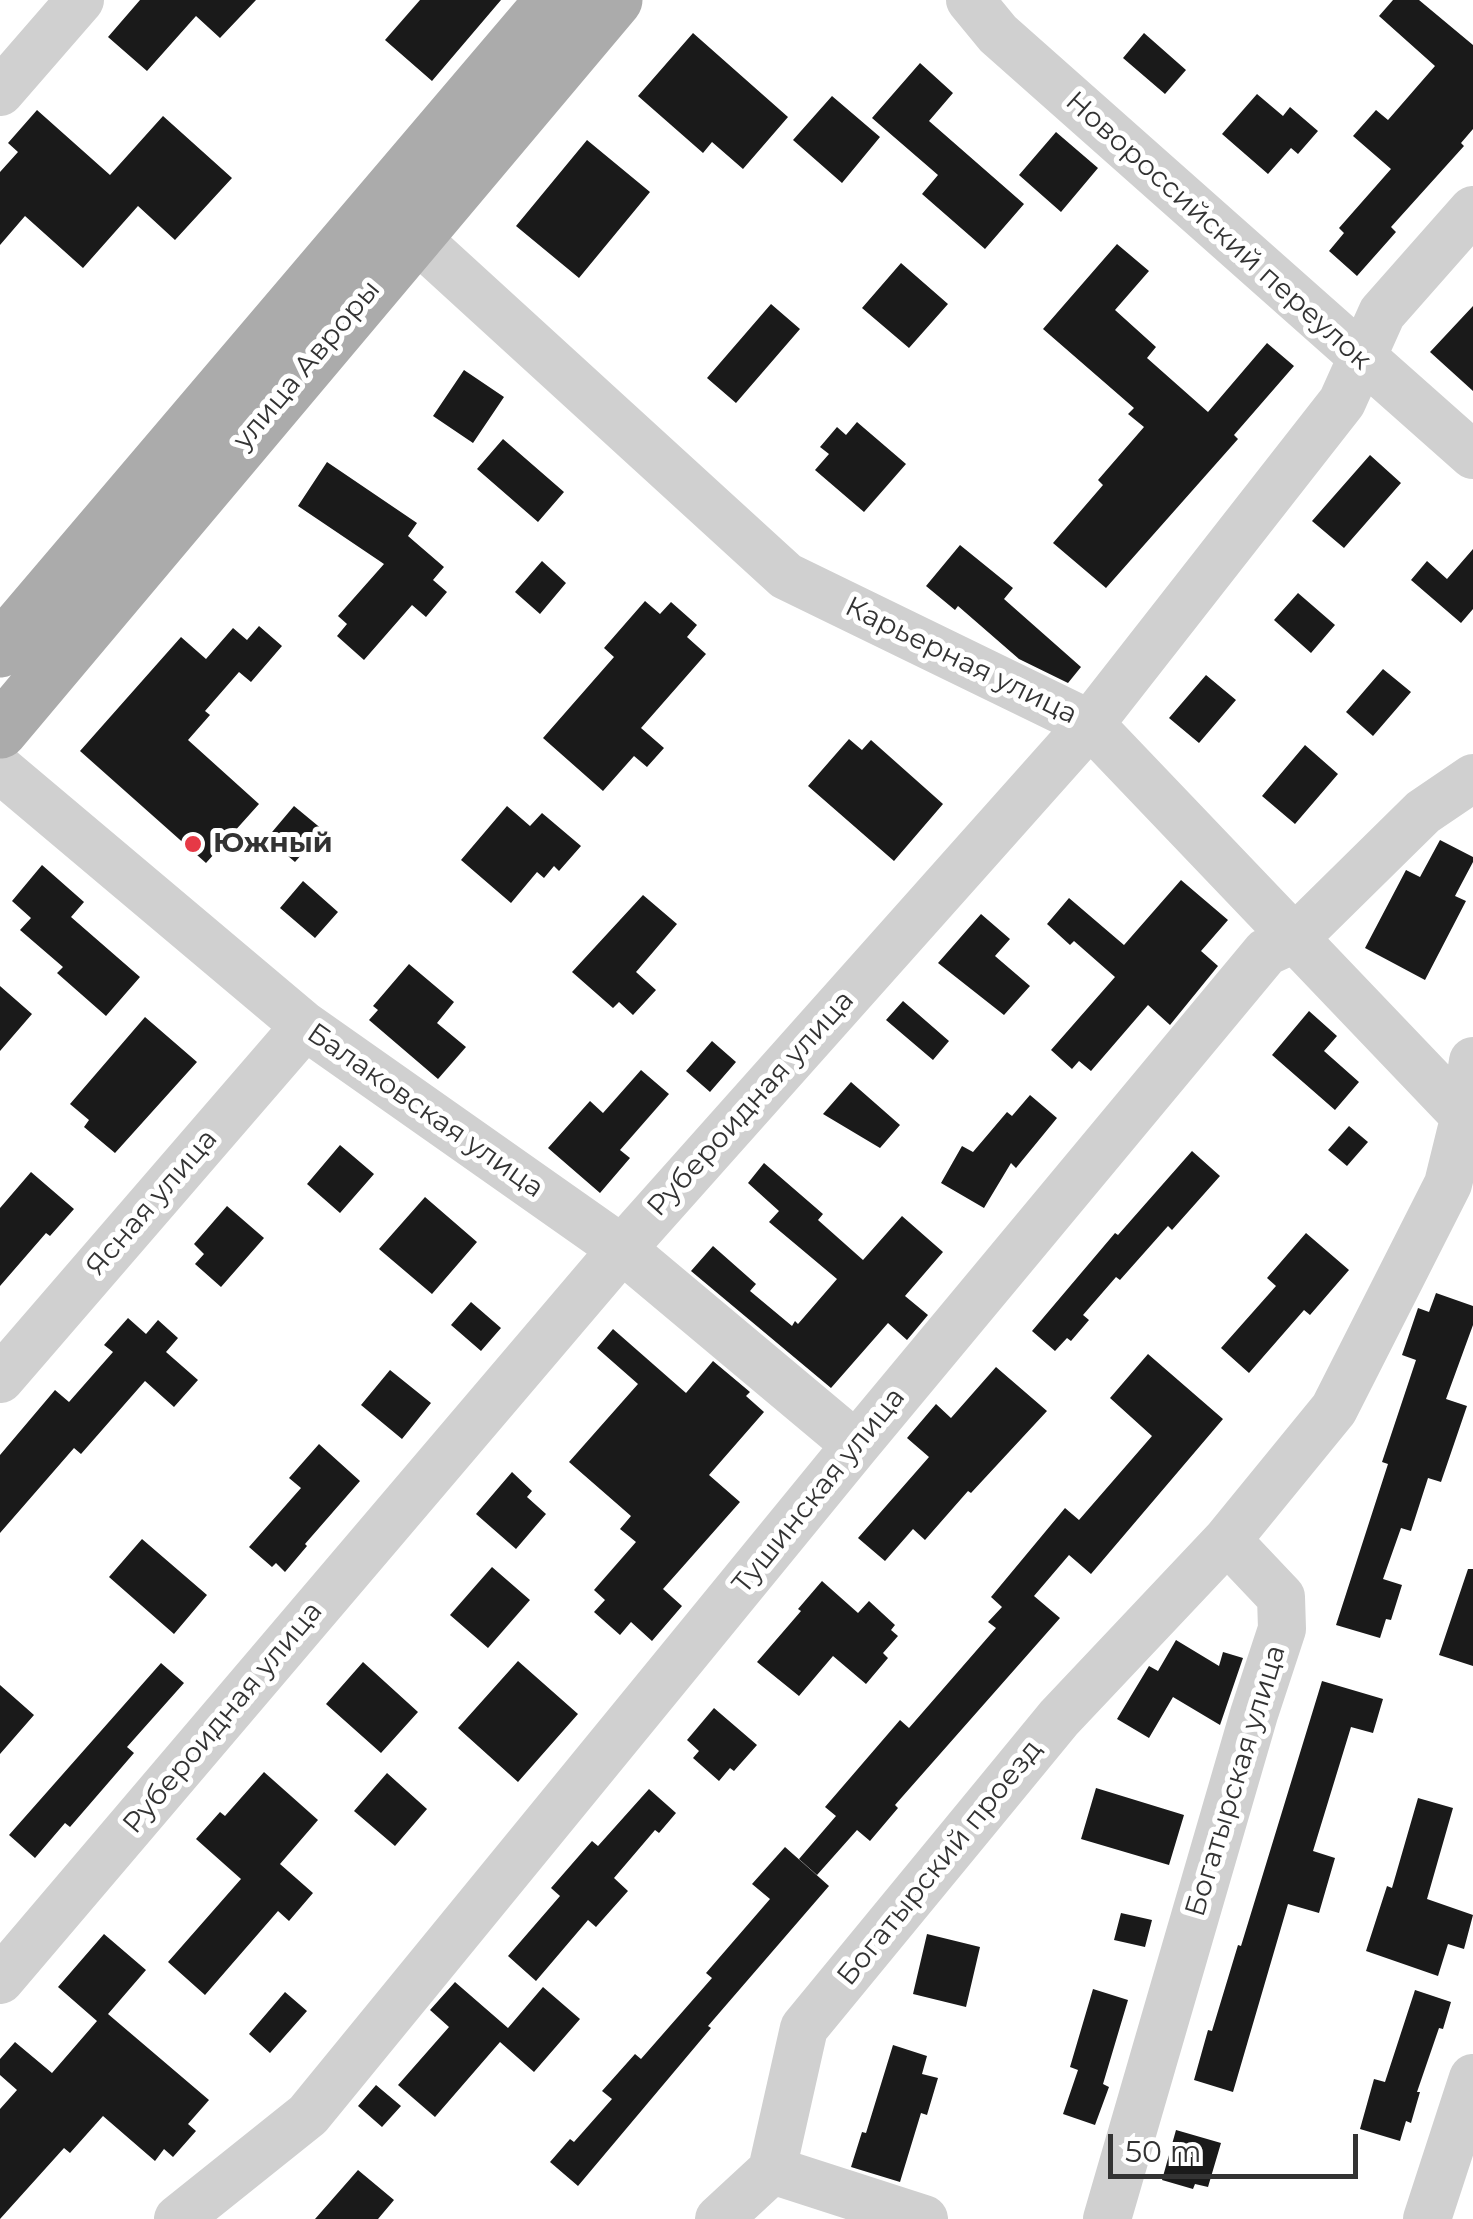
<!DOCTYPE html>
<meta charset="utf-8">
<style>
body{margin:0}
#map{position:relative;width:1473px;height:2219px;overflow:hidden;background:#fff;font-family:Montserrat,sans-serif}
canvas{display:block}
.scale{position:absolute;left:1108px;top:2134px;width:250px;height:45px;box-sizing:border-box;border:5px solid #333;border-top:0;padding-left:12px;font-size:30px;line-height:35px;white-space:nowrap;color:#333;-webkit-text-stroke:8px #fff;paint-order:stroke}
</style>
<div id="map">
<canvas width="1473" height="2219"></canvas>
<div class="scale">50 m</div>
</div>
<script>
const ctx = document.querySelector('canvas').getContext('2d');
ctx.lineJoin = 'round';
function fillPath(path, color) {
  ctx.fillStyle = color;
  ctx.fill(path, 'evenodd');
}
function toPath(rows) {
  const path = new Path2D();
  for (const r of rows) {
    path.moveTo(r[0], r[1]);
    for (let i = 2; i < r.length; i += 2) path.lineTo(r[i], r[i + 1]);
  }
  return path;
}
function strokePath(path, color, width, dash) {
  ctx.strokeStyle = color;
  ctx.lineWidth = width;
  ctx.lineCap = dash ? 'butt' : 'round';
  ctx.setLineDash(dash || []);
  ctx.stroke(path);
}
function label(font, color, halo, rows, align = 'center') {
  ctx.font = font + ' Montserrat,sans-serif';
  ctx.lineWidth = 10;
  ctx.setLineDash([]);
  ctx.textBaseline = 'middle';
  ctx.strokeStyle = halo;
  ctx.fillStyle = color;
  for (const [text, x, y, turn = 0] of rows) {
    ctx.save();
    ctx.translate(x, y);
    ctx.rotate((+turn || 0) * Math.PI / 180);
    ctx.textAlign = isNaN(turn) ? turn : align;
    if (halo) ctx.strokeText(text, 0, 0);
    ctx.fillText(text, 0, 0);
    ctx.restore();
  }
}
fillPath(toPath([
 [140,0,256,0,220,38,196,16,147,71,108,37],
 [420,0,501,0,432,81,385,40],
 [1393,0,1419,0,1473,45,1473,129,1461,143,1464,146,1391,227,1396,232,1357,276,1329,251,1344,233,1339,228,1391,169,1353,136,1376,110,1388,120,1435,66,1379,16],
 [693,33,788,117,743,169,712,142,703,153,638,96],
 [1144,33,1186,70,1165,94,1123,58],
 [920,63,953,93,929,121,1024,204,985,249,922,194,938,175,872,118],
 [1257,94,1283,116,1290,107,1318,131,1298,154,1291,148,1268,174,1222,134],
 [832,96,880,137,842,183,793,140],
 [37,110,110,175,163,116,232,178,175,240,138,206,83,268,25,216,0,245,0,172,18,152,8,143],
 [1056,132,1098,168,1061,212,1019,175],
 [587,140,650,192,579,278,516,226],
 [1117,244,1149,271,1115,310,1156,347,1147,358,1208,412,1267,343,1294,366,1234,435,1238,439,1106,588,1053,543,1103,485,1098,480,1144,427,1128,414,1134,408,1043,329],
 [901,263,948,304,909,348,862,308],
 [771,304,800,329,736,403,707,378],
 [1473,306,1473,391,1430,352],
 [464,370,504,397,473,443,433,416],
 [857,422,906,464,864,512,815,470,829,454,820,447,837,427,846,435],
 [503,439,564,492,538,522,477,469],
 [1370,455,1401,483,1344,548,1312,521],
 [327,462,417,523,408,536,444,567,433,580,447,592,426,617,412,605,364,660,337,636,347,624,338,616,384,564,298,506],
 [960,545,1013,588,1004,599,1081,667,1068,683,1019,659,958,606,955,610,926,586],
 [1473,549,1473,609,1461,623,1411,580,1427,561,1447,579],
 [542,561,566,583,540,614,515,592],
 [1298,593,1335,625,1311,653,1274,620],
 [645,601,660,614,671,602,697,625,687,637,706,654,641,728,664,748,647,767,634,756,603,791,543,738,614,657,604,648],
 [259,626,282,646,251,682,239,672,205,711,210,715,188,740,259,804,206,863,80,751,181,637,206,659,233,628,247,640],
 [1383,669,1411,692,1373,736,1346,712],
 [1206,675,1236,700,1199,743,1169,718],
 [849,739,862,750,871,740,943,804,894,861,808,786],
 [1305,745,1338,774,1295,824,1262,796],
 [294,806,323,830,295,862,267,838],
 [507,806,530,826,542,813,581,846,559,871,554,866,544,878,537,872,511,903,461,860],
 [1440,840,1473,857,1473,862,1455,896,1466,901,1425,980,1365,948,1406,870,1420,877],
 [42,865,84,902,71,917,140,977,106,1016,57,973,63,967,20,930,31,918,12,901],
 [1181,880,1228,920,1201,951,1218,966,1170,1025,1148,1005,1091,1071,1079,1061,1072,1069,1051,1050,1115,977,1074,941,1070,945,1047,924,1069,898,1124,945],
 [303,881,338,912,315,938,280,908],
 [643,895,677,924,636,972,656,990,633,1015,619,1002,613,1008,572,972],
 [981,914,1010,939,995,956,1030,986,1004,1015,938,963],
 [409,964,454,1002,437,1023,466,1047,438,1079,369,1020,378,1010,373,1006],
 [0,986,32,1014,0,1051],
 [903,1001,949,1041,933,1060,886,1020],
 [1309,1011,1337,1036,1324,1051,1359,1082,1335,1110,1272,1055],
 [145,1017,197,1062,115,1153,84,1127,89,1120,70,1104],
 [712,1041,736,1062,710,1092,686,1071],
 [641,1070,669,1094,620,1150,630,1158,600,1193,548,1148,590,1101,603,1113],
 [851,1082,900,1125,880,1148,823,1114],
 [1030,1095,1057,1118,1016,1168,1011,1163,984,1208,941,1183,962,1146,973,1152,1007,1112,1012,1116],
 [1349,1126,1368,1142,1347,1166,1328,1150],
 [340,1145,374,1174,340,1213,307,1184],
 [1192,1151,1220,1176,1172,1230,1168,1226,1120,1280,1116,1277,1083,1315,1089,1320,1071,1341,1067,1338,1055,1351,1032,1331,1115,1233,1118,1235],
 [764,1163,823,1214,818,1220,863,1260,902,1216,943,1252,905,1296,928,1315,907,1340,888,1323,831,1388,691,1271,713,1246,756,1284,750,1291,792,1326,795,1321,798,1324,837,1279,769,1222,779,1211,748,1183],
 [31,1172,74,1209,50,1236,46,1233,0,1286,0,1208],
 [425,1197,477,1242,432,1294,379,1249],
 [227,1206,264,1238,221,1287,195,1264,204,1254,194,1244],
 [1306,1233,1349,1270,1310,1315,1304,1310,1249,1373,1221,1348,1276,1286,1267,1278],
 [1436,1293,1473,1306,1473,1325,1446,1399,1467,1406,1441,1482,1428,1478,1411,1531,1401,1528,1383,1579,1402,1585,1391,1620,1386,1619,1380,1638,1336,1625,1388,1464,1382,1462,1416,1360,1402,1355,1418,1308,1429,1312],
 [471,1302,501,1328,481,1351,451,1325],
 [128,1318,146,1334,158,1320,178,1338,166,1352,198,1380,174,1407,145,1381,81,1454,74,1448,0,1533,0,1455,55,1390,69,1402,113,1352,104,1345],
 [613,1329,686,1393,713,1361,750,1392,746,1396,764,1412,709,1475,740,1502,663,1589,682,1606,652,1641,631,1622,620,1635,594,1612,605,1600,594,1590,636,1542,620,1529,631,1516,569,1462,638,1384,597,1348],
 [1148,1354,1223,1419,1091,1574,1069,1555,1034,1596,1060,1618,895,1805,898,1808,870,1841,857,1830,817,1875,799,1859,836,1816,825,1807,900,1720,909,1728,996,1628,988,1622,1002,1607,991,1597,1065,1508,1079,1520,1152,1436,1110,1398],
 [996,1367,1047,1411,971,1493,968,1491,925,1540,913,1529,885,1561,858,1538,929,1457,907,1438,936,1404,951,1418],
 [390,1370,431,1403,402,1439,361,1405],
 [319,1444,360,1481,305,1544,307,1546,285,1572,276,1563,272,1567,249,1547,301,1488,289,1478],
 [512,1472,532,1491,527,1497,546,1514,516,1549,476,1514],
 [142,1539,207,1595,174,1634,109,1577],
 [492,1567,530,1600,488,1648,450,1615],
 [1468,1569,1473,1569,1473,1666,1439,1655],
 [822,1581,858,1613,869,1601,895,1625,891,1630,898,1636,883,1653,888,1658,866,1684,833,1656,799,1696,757,1662,801,1611,798,1609],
 [1176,1640,1219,1666,1223,1652,1243,1658,1220,1725,1173,1697,1149,1738,1117,1719,1149,1666,1158,1671],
 [518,1661,578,1714,518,1782,458,1728],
 [363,1662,418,1712,381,1753,326,1704],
 [161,1663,184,1683,127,1747,134,1753,70,1827,65,1823,35,1858,9,1835],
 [1322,1681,1383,1699,1373,1733,1351,1727,1313,1851,1335,1858,1319,1913,1288,1904,1233,2092,1194,2080,1208,2030,1212,2031,1238,1945,1241,1946],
 [0,1685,34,1715,0,1754],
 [714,1708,757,1745,734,1771,730,1768,719,1781,693,1758,699,1751,687,1740],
 [264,1772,318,1820,280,1864,313,1893,289,1921,278,1911,205,1995,168,1962,241,1879,196,1839,220,1812,225,1816],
 [387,1773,427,1809,395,1846,354,1811],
 [1096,1788,1184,1815,1169,1865,1081,1839],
 [649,1789,676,1813,659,1833,655,1830,614,1878,628,1891,596,1927,588,1920,536,1981,508,1956,560,1896,551,1888,592,1841,598,1846],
 [1418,1798,1453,1808,1427,1899,1473,1915,1464,1949,1448,1944,1438,1976,1366,1951,1387,1886,1392,1888],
 [785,1847,829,1886,708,2026,711,2028,578,2186,550,2162,570,2139,574,2142,612,2099,602,2091,635,2054,641,2059,712,1978,706,1973,770,1899,752,1884],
 [1121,1913,1152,1920,1145,1947,1114,1940],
 [104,1934,146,1970,108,2014,209,2100,188,2124,196,2131,173,2157,164,2149,155,2161,103,2116,70,2153,64,2148,0,2219,0,2109,17,2090,0,2075,0,2059,15,2042,52,2073,97,2021,58,1987],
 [927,1934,980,1947,966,2007,913,1994],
 [455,1982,508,2028,543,1987,580,2019,534,2072,500,2042,435,2117,398,2085,449,2027,430,2010],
 [1093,1989,1128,2000,1103,2084,1109,2087,1095,2125,1063,2114,1078,2070,1070,2067],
 [1415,1990,1451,2002,1443,2029,1439,2028,1417,2092,1420,2092,1411,2123,1406,2121,1400,2141,1360,2129,1374,2079,1385,2082],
 [285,1992,307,2011,270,2053,249,2034],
 [893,2045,927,2056,922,2074,938,2078,927,2115,921,2113,900,2182,851,2167,862,2132,866,2133],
 [376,2085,401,2106,382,2127,358,2106],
 [1176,2130,1221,2143,1208,2187,1195,2184,1193,2189,1162,2180],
 [358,2170,394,2200,378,2219,315,2219]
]), '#1a1a1a');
strokePath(toPath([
 [970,0,998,34,1473,455],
 [0,92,80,0],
 [415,237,786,576,1090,724,1473,1125],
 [0,769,305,1026,622,1249,856,1445],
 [0,1379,305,1026],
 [0,1980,622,1249,1090,724,1342,402,1382,313,1473,210],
 [772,2170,924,2219],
 [178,2219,308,2115,856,1445,1266,952,1294,939,1423,812,1473,778],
 [719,2219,772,2170,804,2028,1059,1718,1227,1540,1334,1409,1448,1184,1465,1115,1473,1061],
 [1107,2219,1254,1714,1282,1629,1281,1597,1227,1540],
 [1427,2219,1473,2078]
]), '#d0d0d0', 48);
strokePath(toPath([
 [0,650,553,0],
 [0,731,615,0]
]), '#ababab', 55);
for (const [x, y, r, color] of [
 [193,844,10,"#e63946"]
]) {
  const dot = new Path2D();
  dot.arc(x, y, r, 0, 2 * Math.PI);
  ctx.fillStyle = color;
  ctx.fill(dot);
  strokePath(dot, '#fff', 4);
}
label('28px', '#333', '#fff', [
 ["Новороссийский переулок",1218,231,42],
 ["улица Авроры",307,365,-50],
 ["Карьерная улица",961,661,26],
 ["Рубероидная улица",751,1104,-48],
 ["Балаковская улица",425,1111,35],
 ["Ясная улица",152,1203,-49],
 ["Тушинская улица",819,1491,-51],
 ["Рубероидная улица",223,1718,-50],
 ["Богатырская улица",1236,1781,-73],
 ["Богатырский проезд",940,1863,-51]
]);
label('bold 28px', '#333', '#fff', [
 ["Южный",213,844]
], 'left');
</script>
